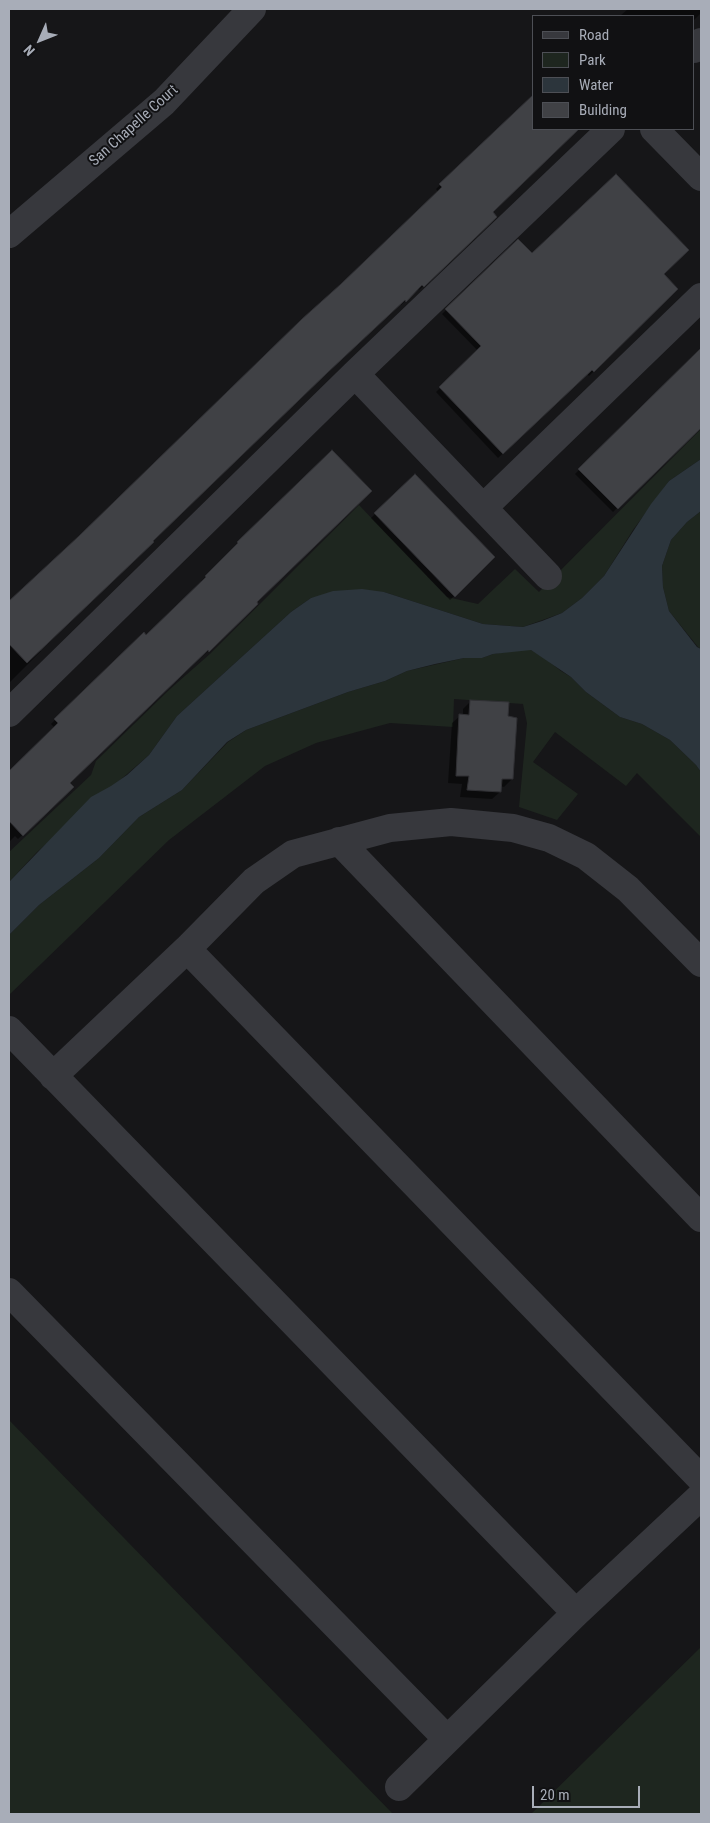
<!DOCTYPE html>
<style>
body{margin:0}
#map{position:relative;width:710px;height:1823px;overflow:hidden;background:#161618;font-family:"Roboto Condensed",sans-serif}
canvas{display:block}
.frame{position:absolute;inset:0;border:10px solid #a8adb8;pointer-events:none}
.legend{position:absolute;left:532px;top:15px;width:162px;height:115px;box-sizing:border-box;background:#111113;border:1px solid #4d4f55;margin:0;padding:6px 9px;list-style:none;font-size:15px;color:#a8adb8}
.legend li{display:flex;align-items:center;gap:10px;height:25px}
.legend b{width:25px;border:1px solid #4d4f55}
.north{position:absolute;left:15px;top:15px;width:50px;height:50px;-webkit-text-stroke:4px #111113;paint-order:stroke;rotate:226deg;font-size:14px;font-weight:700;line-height:20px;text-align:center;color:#a8adb8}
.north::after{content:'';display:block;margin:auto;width:18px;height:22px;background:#a8adb8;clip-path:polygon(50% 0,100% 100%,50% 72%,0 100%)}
.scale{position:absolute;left:532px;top:1786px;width:108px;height:22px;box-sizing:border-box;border:2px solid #a8adb8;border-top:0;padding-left:6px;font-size:15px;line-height:18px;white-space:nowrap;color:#a8adb8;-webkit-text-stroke:4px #111113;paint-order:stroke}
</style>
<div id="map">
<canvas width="710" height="1823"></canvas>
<div class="frame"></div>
<ul class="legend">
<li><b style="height:6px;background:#37383d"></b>Road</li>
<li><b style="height:14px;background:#1e261f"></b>Park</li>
<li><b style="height:14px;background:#2c353c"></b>Water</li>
<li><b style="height:14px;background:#404145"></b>Building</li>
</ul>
<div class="north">N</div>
<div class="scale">20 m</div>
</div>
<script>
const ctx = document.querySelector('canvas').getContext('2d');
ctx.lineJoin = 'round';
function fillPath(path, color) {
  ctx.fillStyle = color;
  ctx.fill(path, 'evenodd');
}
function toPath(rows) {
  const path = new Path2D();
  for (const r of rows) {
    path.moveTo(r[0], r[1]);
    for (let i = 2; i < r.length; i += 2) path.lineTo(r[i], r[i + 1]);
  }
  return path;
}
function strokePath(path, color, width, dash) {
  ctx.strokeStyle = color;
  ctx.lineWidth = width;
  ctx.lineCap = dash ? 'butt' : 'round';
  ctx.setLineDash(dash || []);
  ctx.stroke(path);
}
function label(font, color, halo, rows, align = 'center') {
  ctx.font = font + ' "Roboto Condensed",sans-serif';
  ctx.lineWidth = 4;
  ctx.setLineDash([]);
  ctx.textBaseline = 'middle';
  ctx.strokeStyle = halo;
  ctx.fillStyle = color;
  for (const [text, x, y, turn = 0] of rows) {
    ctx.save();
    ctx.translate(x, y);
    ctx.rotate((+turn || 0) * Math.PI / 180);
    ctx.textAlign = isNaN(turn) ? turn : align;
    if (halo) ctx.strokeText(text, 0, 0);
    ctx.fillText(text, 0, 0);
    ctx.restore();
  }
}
fillPath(toPath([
 [701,429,701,459,669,481,633,530,604,576,582,598,562,613,523,627,510,626,483,624,384,592,311,598,291,612,177,716,149,755,37,852,9,882,9,852,91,775,96,761,169,690,211,653,359,505,447,597,478,604,515,569,539,592],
 [701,511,701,649,698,647,669,611,663,587,662,566,671,540,687,522],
 [519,650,531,650,543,657,561,671,571,677,586,692,620,717,642,724,670,740,696,765,701,772,701,837,637,773,626,786,555,732,533,762,578,794,557,820,519,807,527,723,523,704,454,699,453,727,390,723,316,743,265,766,169,840,10,994,9,993,9,935,39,905,99,858,139,817,182,790,228,742,246,730,348,692,385,681,407,671,464,658,482,658,493,654],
 [9,1420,393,1814,9,1814],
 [701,1647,701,1814,531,1814]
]), '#1e261f');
fillPath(toPath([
 [701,459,701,511,687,522,671,540,662,566,663,587,669,611,697,647,701,649,701,772,696,765,670,740,642,724,620,717,586,692,571,677,531,650,493,654,482,658,464,658,435,664,407,671,385,681,348,692,246,730,227,742,182,790,139,817,99,858,39,905,9,935,9,882,91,797,111,786,127,775,149,755,177,716,291,612,311,598,333,591,362,589,384,592,483,624,523,627,542,621,562,613,582,598,604,576,651,504,669,481]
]), '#2c353c');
fillPath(toPath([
 [628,9,701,9,701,13,694,20,694,16,620,16],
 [534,129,578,129,491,212,491,221,419,290,417,289,401,305,400,304,321,377,40,650,41,651,9,683,9,605,438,192,436,189,492,135],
 [518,241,532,255,662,274,677,289,589,376,587,374,498,458,436,392,478,351,442,314],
 [701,348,701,425,613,512,575,474],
 [332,452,253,608,69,783,73,787,18,839,15,836,9,842,9,773,55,728,51,724,55,720,146,636,202,582,201,581,235,548,234,547],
 [415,475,494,557,450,600,371,518],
 [471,701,507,717,512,779,504,787,500,786,500,792,492,799,460,797,462,784,448,783,452,723,460,716,463,716,463,709]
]), '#0007');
const building = toPath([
 [534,94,534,129,579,129,493,212,497,217,424,287,422,285,406,302,405,300,327,373,153,541,154,542,27,663,9,644,9,601,79,536,302,319,341,284,442,187,439,184,534,94],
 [616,174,689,250,664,274,678,289,594,372,592,370,503,454,439,387,481,346,445,309,518,239,532,253,616,174],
 [701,348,701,428,618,509,578,469,701,348],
 [332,450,372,491,257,602,258,604,209,652,208,650,70,783,74,787,23,836,9,821,9,771,58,723,54,719,144,632,146,635,206,577,205,576,238,543,237,542,332,450],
 [415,474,495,557,455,597,374,513,415,474],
 [470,700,509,702,508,716,517,718,513,779,502,779,501,792,467,790,469,776,456,776,459,714,469,715,470,700]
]);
fillPath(building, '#404145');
strokePath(building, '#303034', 1);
strokePath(toPath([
 [694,49,701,42],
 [654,129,701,177],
 [9,234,164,102,252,9],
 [355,374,548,576],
 [483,508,701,297],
 [9,713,355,374,611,129],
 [339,841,701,1218],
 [187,949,701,1479],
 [9,1030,576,1613],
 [53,1076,187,949,254,881,293,854,390,828,451,822,513,828,549,838,586,856,628,889,701,963],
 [9,1292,447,1739],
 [399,1787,576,1613,701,1496]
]), '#37383d', 28);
label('15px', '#a8adb8', '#111113', [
 ["San Chapelle Court",134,126,-42]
]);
</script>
